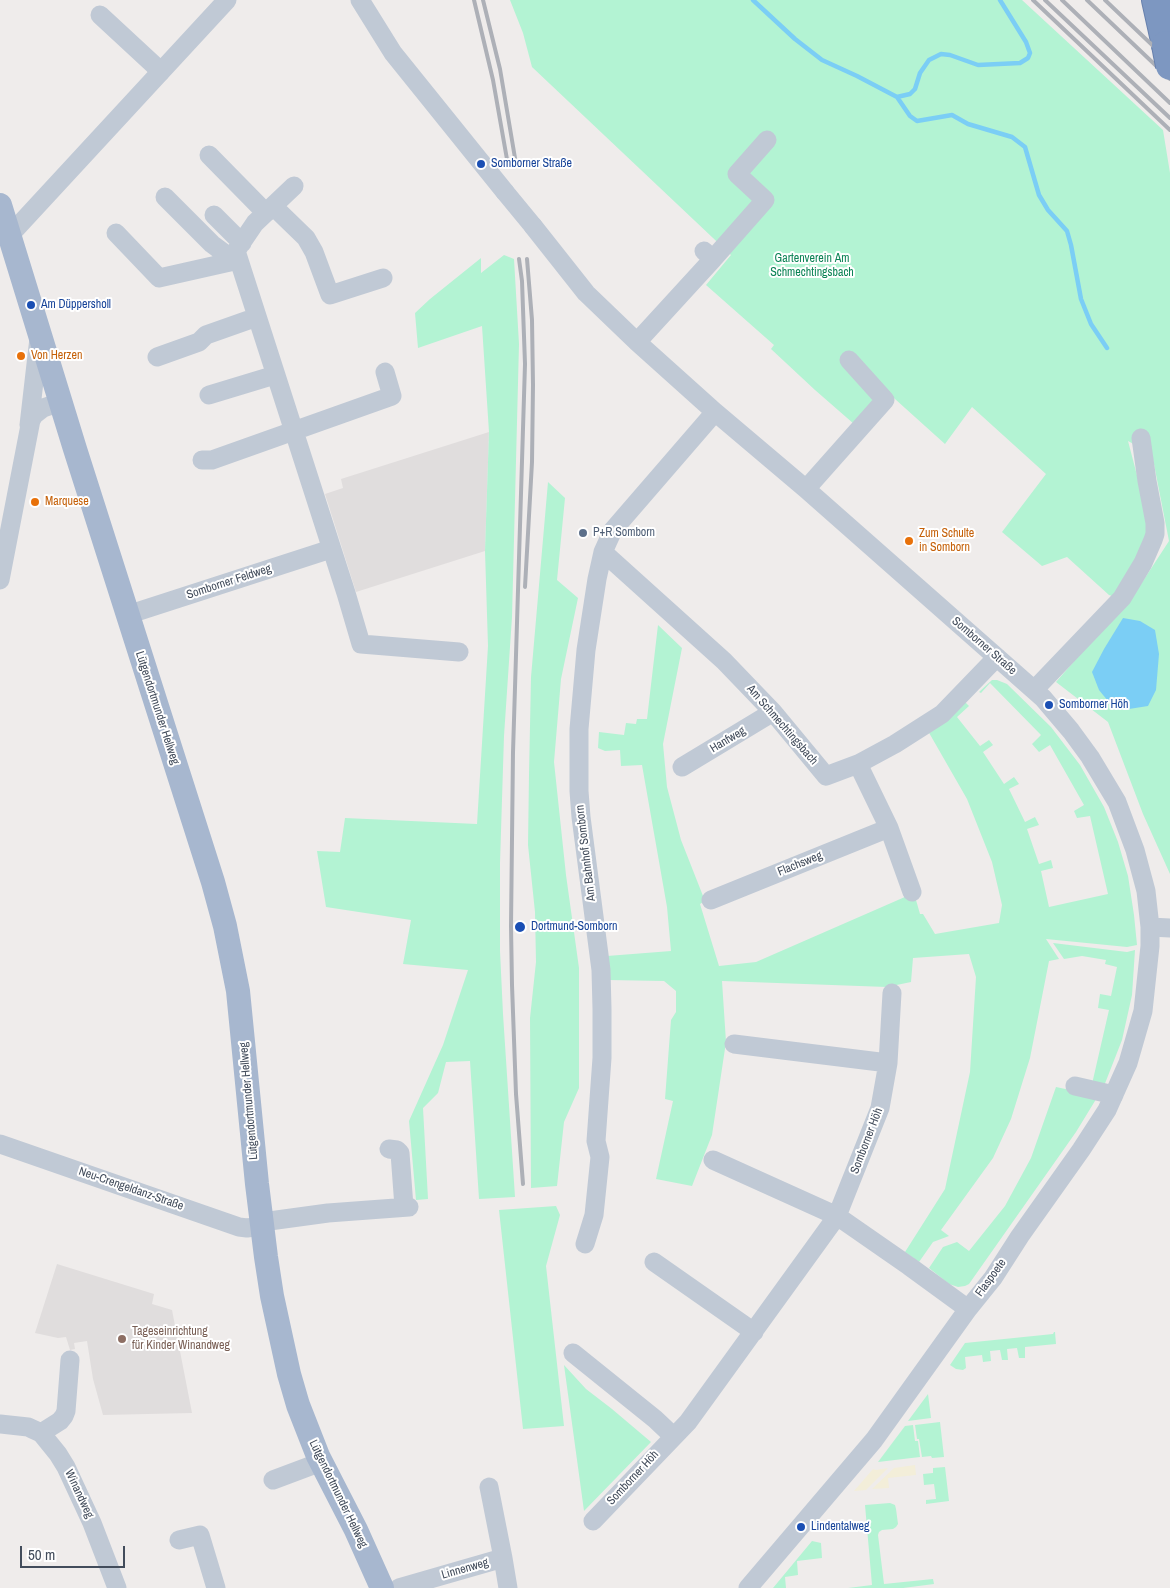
<!DOCTYPE html>
<meta charset="utf-8">
<style>
body{margin:0}
#map{position:relative;width:1170px;height:1588px;overflow:hidden;background:#efeceb;font-family:"Archivo Narrow",sans-serif}
canvas{display:block}
.scale{position:absolute;left:20px;top:1546px;width:105px;height:22px;box-sizing:border-box;border:2px solid #424c5b;border-top:0;padding-left:6px;font-size:15px;line-height:18px;white-space:nowrap;color:#424c5b;-webkit-text-stroke:4px #fff;paint-order:stroke}
</style>
<div id="map">
<canvas width="1170" height="1588"></canvas>
<div class="scale">50 m</div>
</div>
<script>
const ctx = document.querySelector('canvas').getContext('2d');
ctx.lineJoin = 'round';
function fillPath(path, color) {
  ctx.fillStyle = color;
  ctx.fill(path, 'evenodd');
}
function toPath(rows) {
  const path = new Path2D();
  for (const r of rows) {
    path.moveTo(r[0], r[1]);
    for (let i = 2; i < r.length; i += 2) path.lineTo(r[i], r[i + 1]);
  }
  return path;
}
function strokePath(path, color, width, dash) {
  ctx.strokeStyle = color;
  ctx.lineWidth = width;
  ctx.lineCap = dash ? 'butt' : 'round';
  ctx.setLineDash(dash || []);
  ctx.stroke(path);
}
function label(font, color, halo, rows, align = 'center') {
  ctx.font = font + ' "Archivo Narrow",sans-serif';
  ctx.lineWidth = 4;
  ctx.setLineDash([]);
  ctx.textBaseline = 'middle';
  ctx.strokeStyle = halo;
  ctx.fillStyle = color;
  for (const [text, x, y, turn = 0] of rows) {
    ctx.save();
    ctx.translate(x, y);
    ctx.rotate((+turn || 0) * Math.PI / 180);
    ctx.textAlign = isNaN(turn) ? turn : align;
    if (halo) ctx.strokeText(text, 0, 0);
    ctx.fillText(text, 0, 0);
    ctx.restore();
  }
}
fillPath(toPath([
 [489,432,485,551,356,592,325,494,343,488,341,479],
 [57,1264,154,1294,152,1304,172,1310,192,1413,103,1415,93,1379,87,1341,74,1343,75,1349,70,1350,66,1337,58,1338,35,1333]
]), '#e0dddd');
fillPath(toPath([
 [510,0,1022,0,1163,130,1170,173,1170,874,1143,814,1108,722,1056,682,1141,584,1169,541,1152,454,1128,441,1138,479,1149,530,1142,553,1115,597,1109,595,1067,557,1042,566,1002,532,1046,474,972,407,945,444,885,390,854,424,815,390,771,349,774,345,706,285,731,255,532,67,523,33],
 [504,255,514,259,519,344,512,617,504,736,500,863,500,951,503,1014,515,1197,479,1199,470,1061,446,1062,438,1093,423,1108,428,1199,416,1200,409,1121,443,1045,468,970,403,964,411,920,326,907,317,851,340,852,345,818,477,824,488,646,485,551,489,432,482,326,418,348,415,313,430,299,481,258,481,273],
 [548,482,565,498,557,580,578,598,561,679,554,762,566,875,579,968,579,1088,564,1122,557,1186,531,1188,530,1018,536,962,535,912,528,845,529,775,531,677],
 [658,625,682,648,663,744,667,787,681,840,705,901,700,904,719,966,756,962,914,893,920,914,923,914,935,934,999,923,1002,905,992,862,967,799,928,731,965,702,969,706,957,717,980,746,989,740,993,745,983,752,1004,784,1014,777,1019,784,1009,789,1025,822,1035,817,1039,825,1027,829,1039,864,1051,860,1053,868,1041,871,1049,907,1108,894,1090,816,1077,818,1074,811,1084,805,1050,745,1039,752,1032,744,1041,735,990,683,981,693,979,692,992,680,997,680,1007,684,1051,727,1080,765,1104,807,1118,842,1128,876,1134,915,1137,945,1127,947,1046,939,1059,959,1049,961,1030,1058,1011,1119,993,1158,941,1230,949,1236,933,1242,919,1262,905,1252,945,1189,970,1072,976,977,969,954,913,958,911,982,887,987,722,981,726,1042,712,1135,692,1186,656,1179,673,1101,665,1099,671,1020,676,1012,676,991,664,981,608,980,607,956,671,951,667,907,642,765,621,766,620,750,605,751,598,748,599,732,624,735,626,723,636,724,637,719,647,719],
 [1053,943,1127,952,1135,950,1132,995,1122,1040,1104,1086,1092,1084,1109,1010,1098,1008,1100,994,1111,996,1117,967,1105,964,1106,960,1082,956,1064,959],
 [1056,1087,1098,1096,1076,1132,969,1284,965,1286,958,1287,949,1284,929,1268,943,1247,957,1242,969,1251,1005,1206,1031,1158],
 [556,1206,560,1215,546,1266,564,1426,523,1429,499,1210],
 [1054,1332,1055,1332,1056,1344,1025,1347,1025,1358,1019,1358,1017,1348,1007,1349,1008,1360,1002,1360,1000,1350,990,1351,991,1361,983,1362,982,1355,965,1357,966,1368,963,1370,956,1369,950,1365,965,1343,1053,1334],
 [564,1365,586,1389,612,1409,651,1442,584,1511],
 [928,1394,931,1418,908,1421],
 [940,1422,944,1457,932,1458,931,1456,922,1457,919,1439,917,1439,915,1425],
 [913,1425,915,1441,918,1441,920,1457,878,1462,905,1426],
 [945,1467,949,1501,926,1504,926,1500,936,1499,934,1484,924,1485,923,1474,933,1473,933,1468],
 [890,1503,895,1505,896,1509,898,1524,896,1527,893,1529,882,1530,879,1532,878,1535,884,1584,933,1579,934,1584,903,1588,848,1588,872,1585,865,1505],
 [812,1541,821,1543,822,1558,797,1561,798,1575,785,1577,786,1588,773,1588]
]), '#b3f3d3');
fillPath(toPath([
 [915,1465,916,1475,888,1478,889,1488,872,1489,894,1468],
 [888,1468,866,1490,854,1491,873,1469,876,1470]
]), '#f3eed9');
fillPath(toPath([
 [1123,618,1140,621,1155,630,1159,654,1156,690,1148,706,1129,709,1108,701,1099,690,1092,672,1104,649]
]), '#7bcef5');
strokePath(toPath([
 [753,0,795,39,822,60,857,76,897,97,910,116,917,121,952,115,968,124,1012,137,1025,147,1039,195,1048,210,1067,231,1071,245,1081,299,1091,324,1107,348],
 [897,97,910,94,915,89,920,73,929,60,941,54,950,55,978,65,1020,63,1028,58,1030,53,1026,42,1000,0]
]), '#7bcef5', 4.5);
const highway = toPath([
 [1156,0,1166,45]
]);
strokePath(highway, '#6881ad', 30);
strokePath(toPath([
 [360,0,393,53,505,192],
 [100,15,154,65,160,73],
 [209,155,266,213],
 [294,186,255,223,236,251,346,593,361,644,459,652],
 [165,197,212,244,224,253,239,260],
 [273,206,306,238,314,252,330,295,383,278],
 [214,215,242,243],
 [533,226,586,293,637,342,715,412,806,489,1043,698,1071,731,1090,757,1117,802,1135,850,1146,891,1150,927,1150,946,1143,1011,1128,1063,1107,1110,1081,1150,1020,1236,993,1278,968,1309,874,1440,748,1588],
 [116,233,159,278,239,260],
 [9,236,227,0],
 [713,259,765,200,737,174,767,140],
 [637,342,713,259,704,251],
 [157,357,199,342,206,335,257,317],
 [209,395,275,375],
 [29,425,39,338],
 [202,460,212,460,392,396,385,372],
 [806,489,885,400,849,360],
 [603,552,724,661,773,712,826,776,858,764,895,744,942,714,997,657],
 [0,580,31,420,34,415,43,408,61,402],
 [127,615,331,549],
 [1035,689,1122,598,1143,563,1153,540,1155,534,1155,523,1147,481,1141,438],
 [858,764,889,828,912,892],
 [682,767,773,712],
 [711,900,889,828],
 [1150,927,1170,928],
 [734,1044,888,1063],
 [1075,1086,1114,1095],
 [0,1144,239,1227,247,1228,262,1226],
 [389,1149,397,1150,400,1153,404,1207],
 [713,1160,837,1216,909,1266,968,1309],
 [262,1222,328,1213,409,1207],
 [585,1244,594,1215,600,1157,596,1141,602,1058,602,1009,601,970,581,817,579,791,579,729,586,650,597,579,603,552,613,530,715,412],
 [654,1262,754,1332],
 [573,1353,655,1419,673,1436],
 [0,1424,28,1427,41,1433,58,1454,66,1467,92,1523,117,1588],
 [41,1433,60,1421,64,1416,66,1411,70,1360],
 [273,1480,321,1462],
 [489,1487,503,1558],
 [593,1521,688,1422,837,1216,880,1108,888,1063,892,993],
 [179,1540,200,1535,216,1588],
 [399,1588,503,1558,508,1588]
]), '#c0c9d5', 19);
strokePath(toPath([
 [0,205,75,449,213,882,225,926,238,991,257,1184,266,1257,272,1296,289,1374,298,1405,318,1456,356,1530,382,1588]
]), '#a7b7cf', 24);
strokePath(highway, '#7d97c1', 28);
strokePath(toPath([
 [474,0,493,80,508,165],
 [483,0,500,69,516,164],
 [1033,0,1170,130],
 [1045,0,1170,118],
 [1062,0,1170,103],
 [1087,0,1170,79],
 [1105,0,1170,62],
 [519,259,522,281,525,364,513,752,511,926,512,985,516,1094,523,1184],
 [525,587,532,462,533,385,532,320,527,259]
]), '#adb0b7', 4);
const highwayBridge = toPath([
 [1166,45,1170,66]
]);
strokePath(highwayBridge, '#6881ad', 30, []);
strokePath(toPath([
 [505,192,533,226]
]), '#c0c9d5', 19);
strokePath(highwayBridge, '#7d97c1', 28);
for (const [x, y, r, color] of [
 [481,164,5,"#1a4fb4"],
 [31,305,5,"#1a4fb4"],
 [21,356,5,"#e8710a"],
 [35,502,5,"#e8710a"],
 [583,533,5,"#5c6f8a"],
 [909,541,5,"#e8710a"],
 [1049,705,5,"#1a4fb4"],
 [520,927,6,"#1a4fb4"],
 [122,1339,5,"#8d6e63"],
 [801,1527,5,"#1a4fb4"]
]) {
  const dot = new Path2D();
  dot.arc(x, y, r, 0, 2 * Math.PI);
  ctx.fillStyle = color;
  ctx.fill(dot);
  strokePath(dot, '#fff', 2);
}
label('12px', '#164399', '#fff', [
 ["Somborner Straße",491,164],
 ["Am Düppersholl",41,305],
 ["Somborner Höh",1059,705],
 ["Dortmund-Somborn",531,927],
 ["Lindentalweg",811,1527]
], 'left');
label('12px', '#0c8355', '#fff', [
 ["Gartenverein Am",812,259],
 ["Schmechtingsbach",812,273]
]);
label('12px', '#c56008', '#fff', [
 ["Von Herzen",31,356],
 ["Marquese",45,502],
 ["Zum Schulte",919,534],
 ["in Somborn",919,548]
], 'left');
label('12px', '#4e5e75', '#fff', [
 ["P+R Somborn",593,533]
], 'left');
label('12px', '#424c5b', '#fff', [
 ["Somborner Feldweg",229,582,-18],
 ["Somborner Straße",984,646,41],
 ["Lütgendortmunder Hellweg",157,708,72],
 ["Am Schmechtingsbach",782,725,49],
 ["Hanfweg",728,740,-31],
 ["Am Bahnhof Somborn",586,853,-97],
 ["Flachsweg",800,864,-22],
 ["Lütgendortmunder Hellweg",249,1101,-95],
 ["Somborner Höh",867,1141,-69],
 ["Neu-Crengeldanz-Straße",131,1189,19],
 ["Flaspoete",991,1278,-54],
 ["Somborner Höh",633,1478,-47],
 ["Winandweg",79,1494,65],
 ["Lütgendortmunder Hellweg",338,1494,64],
 ["Linnenweg",465,1569,-16]
]);
label('12px', '#785e54', '#fff', [
 ["Tageseinrichtung",132,1332],
 ["für Kinder Winandweg",132,1346]
], 'left');
</script>
